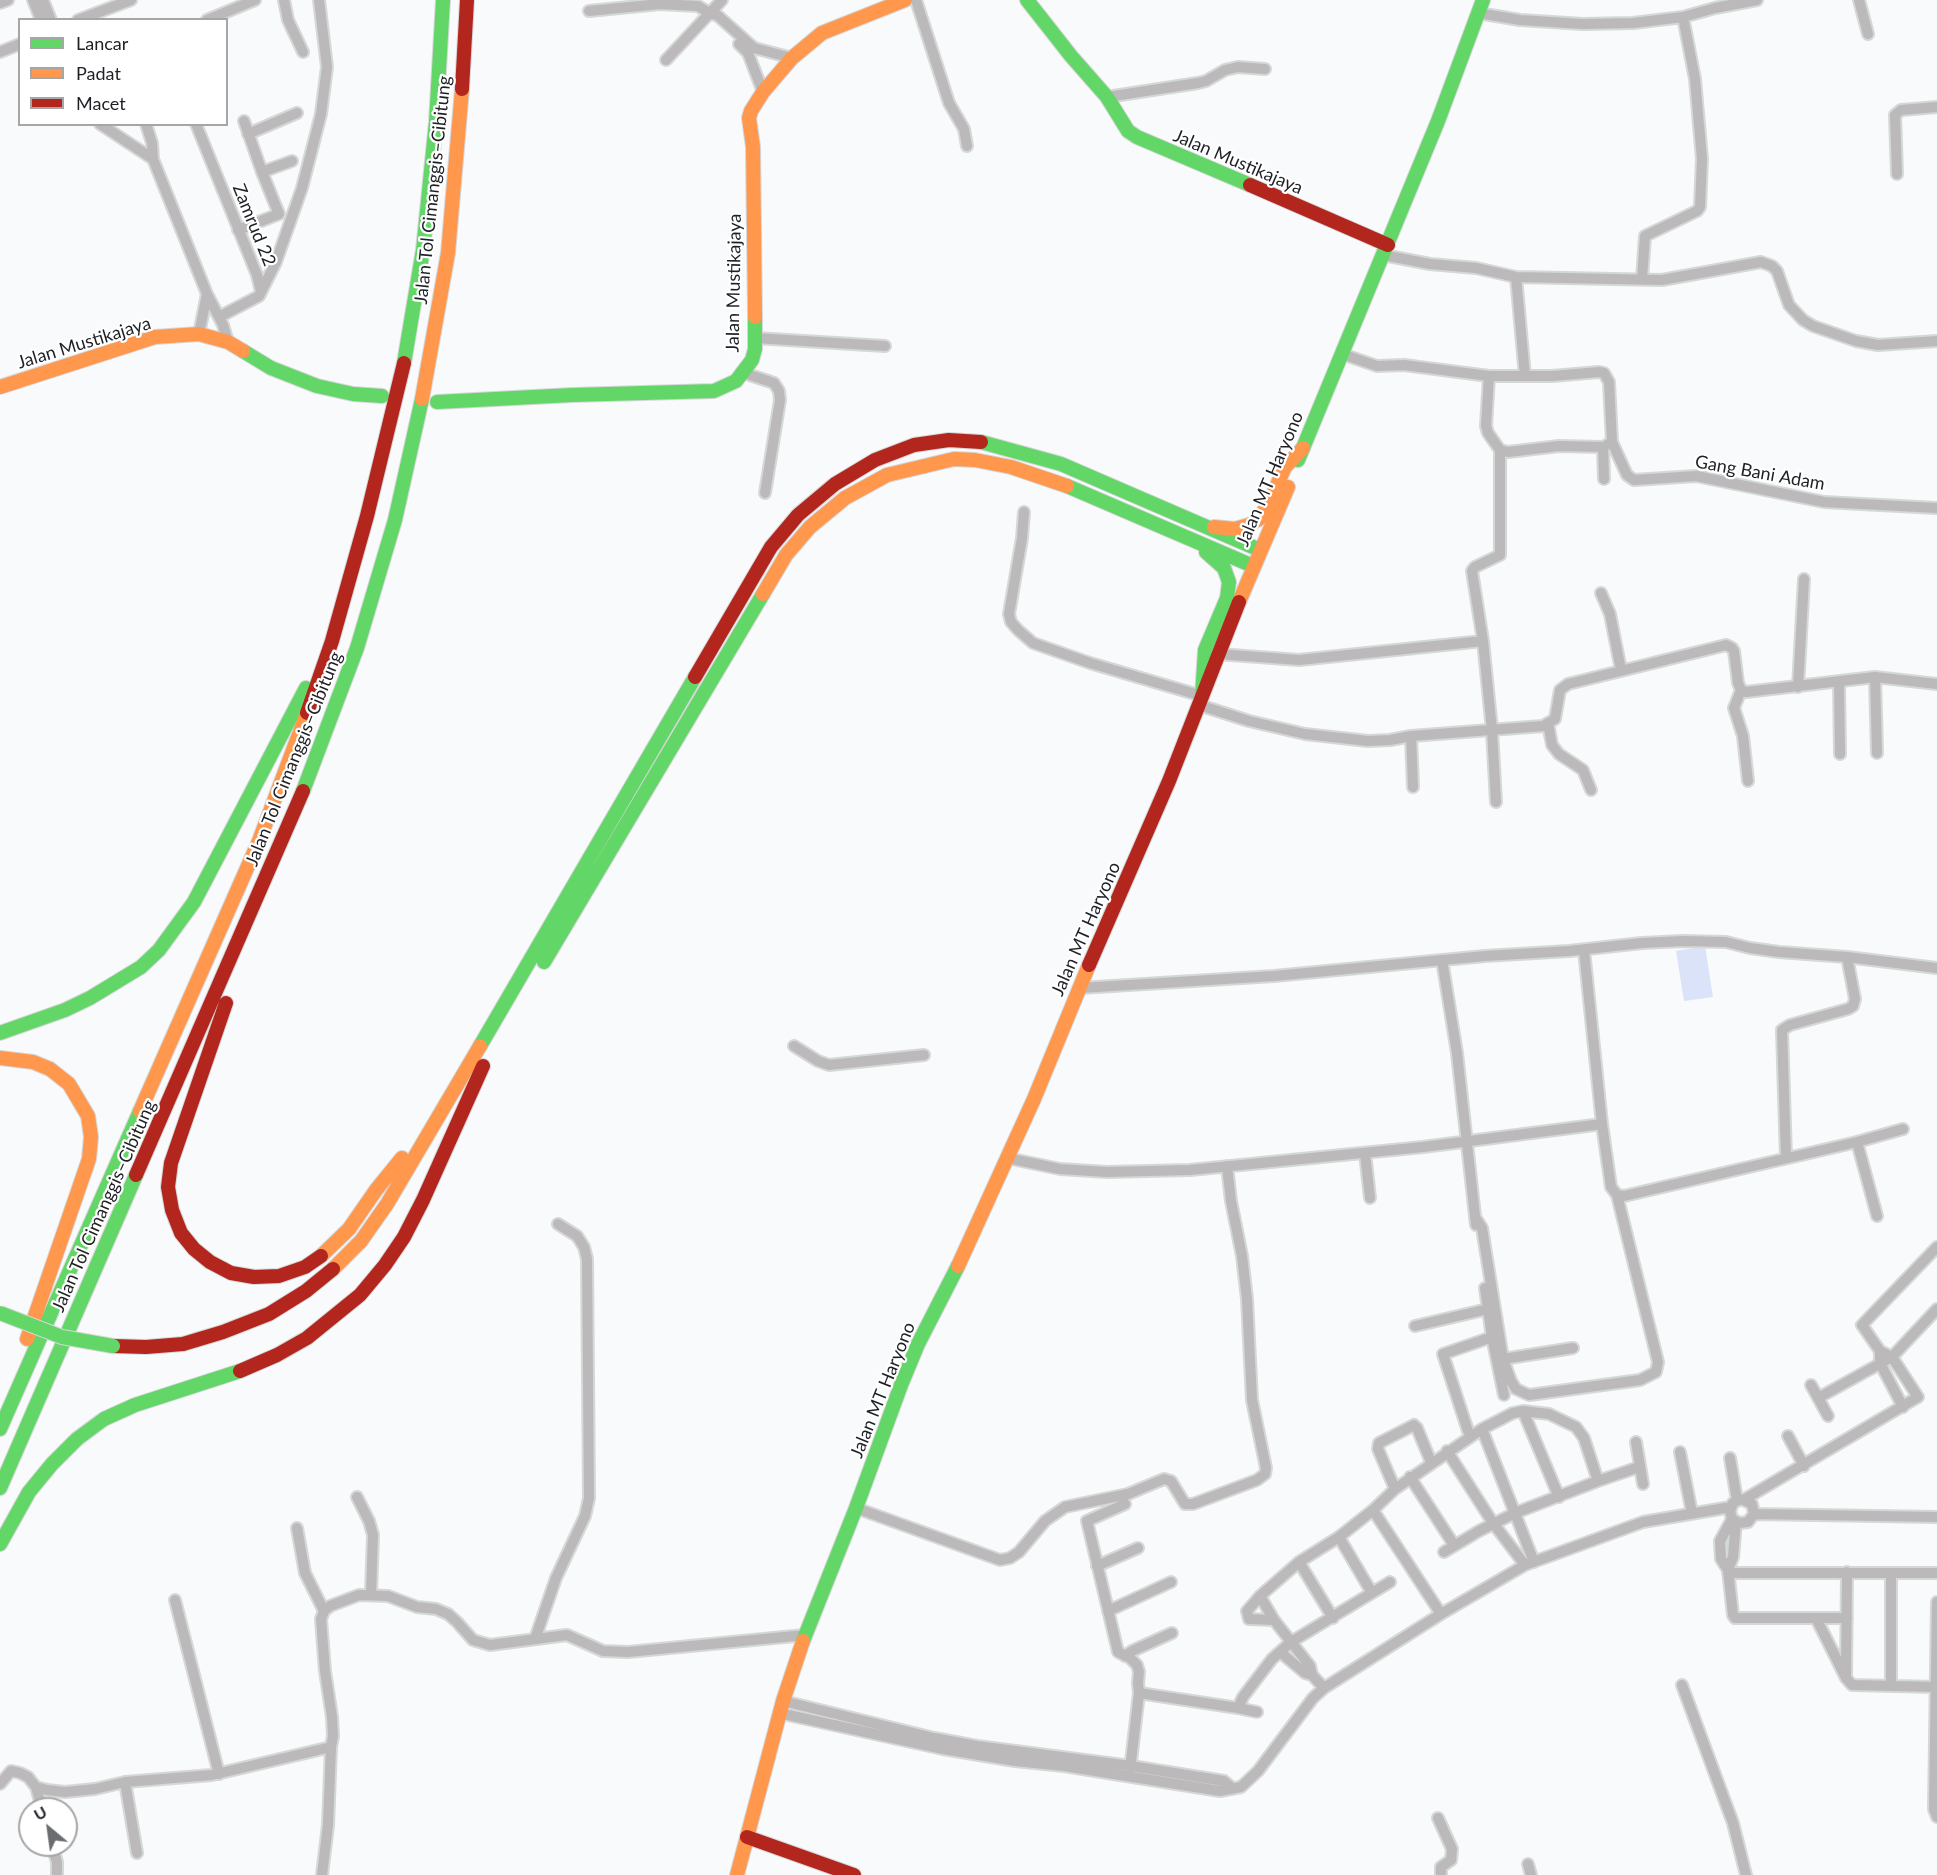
<!DOCTYPE html>
<meta charset="utf-8">
<style>
body{margin:0}
#map{position:relative;width:1937px;height:1875px;overflow:hidden;background:#f9fafb;font-family:Lato,sans-serif}
canvas{display:block}
.legend{position:absolute;left:18px;top:18px;width:210px;height:108px;box-sizing:border-box;background:#fff;border:2px solid #a5a6a8;margin:0;padding:8px 10px;list-style:none;font-size:18px;color:#1e2025}
.legend li{display:flex;align-items:center;gap:12px;height:30px}
.legend b{width:30px;border:2px solid #a5a6a8}
.north{position:absolute;left:18px;top:1797px;width:60px;height:60px;box-sizing:border-box;background:#fff;border:2px solid #a5a6a8;border-radius:50%;rotate:331deg;font-size:16px;font-weight:700;line-height:24px;text-align:center;color:#1e2025}
.north::after{content:'';display:block;margin:auto;width:21px;height:27px;background:#6b6c70;clip-path:polygon(50% 0,100% 100%,50% 72%,0 100%)}
</style>
<div id="map">
<canvas width="1937" height="1875"></canvas>
<ul class="legend">
<li><b style="height:8px;background:#63d668"></b>Lancar</li>
<li><b style="height:8px;background:#ff974d"></b>Padat</li>
<li><b style="height:8px;background:#b3261e"></b>Macet</li>
</ul>
<div class="north">U</div>
</div>
<script>
const ctx = document.querySelector('canvas').getContext('2d');
ctx.lineJoin = 'round';
function fillPath(path, color) {
  ctx.fillStyle = color;
  ctx.fill(path, 'evenodd');
}
function toPath(rows) {
  const path = new Path2D();
  for (const r of rows) {
    path.moveTo(r[0], r[1]);
    for (let i = 2; i < r.length; i += 2) path.lineTo(r[i], r[i + 1]);
  }
  return path;
}
function strokePath(path, color, width, dash) {
  ctx.strokeStyle = color;
  ctx.lineWidth = width;
  ctx.lineCap = dash ? 'butt' : 'round';
  ctx.setLineDash(dash || []);
  ctx.stroke(path);
}
function label(font, color, halo, rows, align = 'center') {
  ctx.font = font + ' Lato,sans-serif';
  ctx.lineWidth = 4.5;
  ctx.setLineDash([]);
  ctx.textBaseline = 'middle';
  ctx.strokeStyle = halo;
  ctx.fillStyle = color;
  for (const [text, x, y, turn = 0] of rows) {
    ctx.save();
    ctx.translate(x, y);
    ctx.rotate((+turn || 0) * Math.PI / 180);
    ctx.textAlign = isNaN(turn) ? turn : align;
    if (halo) ctx.strokeText(text, 0, 0);
    ctx.fillText(text, 0, 0);
    ctx.restore();
  }
}
fillPath(toPath([
 [1705,946,1713,997,1684,1001,1676,951]
]), '#dbe3f9');
const street = toPath([
 [33,0,41,20],
 [43,0,51,20],
 [284,0,288,20,303,52],
 [916,0,949,103,964,129,967,146],
 [1859,0,1868,34],
 [0,3,8,0],
 [589,11,660,4,698,6,711,14,717,15,754,48,792,58],
 [1478,13,1520,20,1583,24,1633,23,1683,17,1715,8,1757,0],
 [78,20,131,0],
 [207,20,255,0],
 [739,44,748,53,763,92],
 [0,52,20,44],
 [666,60,722,0],
 [1107,97,1198,83,1206,81,1225,70,1238,67,1265,69],
 [100,124,153,159,207,294],
 [146,124,152,143,153,159],
 [196,124,257,275,261,292,259,296,219,317],
 [248,134,297,113],
 [262,172,292,161],
 [1897,174,1895,115,1901,110,1937,107],
 [238,230,279,214,262,172,244,121],
 [1383,255,1430,264,1476,268,1516,277,1662,280,1761,262,1772,266,1777,271,1789,305,1803,320,1813,326,1856,341,1878,345,1937,341],
 [1516,277,1525,376],
 [1642,279,1645,236,1697,211,1700,207,1702,159,1695,79,1683,17],
 [261,292,276,262,302,188,321,114,327,67,319,0],
 [199,334,207,294,223,325,228,342],
 [755,338,885,346],
 [1342,354,1377,366,1404,365,1489,376,1552,376,1599,372,1604,373,1609,382,1612,442,1627,475,1634,480,1696,476,1824,502,1937,508],
 [744,373,774,383,779,391,780,400,765,493],
 [1489,376,1486,426,1488,433,1500,450,1508,452,1559,446,1603,447,1612,442],
 [1603,447,1604,479],
 [1024,512,1022,538,1009,614,1011,622,1018,630,1033,643,1090,663,1202,696],
 [1601,593,1610,614,1621,670],
 [1218,654,1299,660,1483,641],
 [1875,677,1877,753],
 [1839,682,1840,754],
 [1798,687,1804,579],
 [1741,690,1734,708,1743,736,1748,781],
 [1199,705,1249,721,1305,734,1368,741,1390,740,1411,736,1543,726,1555,719,1560,690,1568,684,1726,645,1732,648,1734,651,1738,683,1741,690,1746,692,1875,677,1937,684],
 [1548,723,1552,745,1559,754,1583,770,1591,790],
 [1411,736,1413,787],
 [1496,802,1492,730,1483,641,1472,571,1475,567,1500,555,1500,450],
 [1584,950,1602,1124,1611,1187,1617,1195,1624,1196,1857,1142,1903,1129],
 [1442,960,1457,1053,1476,1225],
 [1080,988,1274,976,1485,956,1569,951,1642,943,1683,941,1726,942,1750,948,1779,952,1847,957,1937,968],
 [794,1046,818,1061,829,1065,924,1055],
 [1857,1142,1877,1216],
 [1365,1153,1370,1198],
 [1007,1158,1060,1169,1107,1172,1190,1170,1423,1147,1602,1124],
 [1786,1158,1782,1030,1790,1025,1848,1009,1853,1006,1855,999,1847,957],
 [1475,1217,1482,1228,1503,1359,1511,1381,1516,1389,1529,1395,1640,1380,1656,1372,1658,1362,1617,1195],
 [1485,1288,1492,1337,1504,1395],
 [1415,1326,1488,1309],
 [1503,1359,1573,1348],
 [1811,1385,1828,1416],
 [1818,1398,1892,1357,1937,1309],
 [1903,1407,1880,1363,1880,1351,1862,1325,1937,1247],
 [1523,1411,1559,1497],
 [1482,1429,1534,1562],
 [1468,1431,1443,1354,1492,1337],
 [1788,1436,1804,1466],
 [1636,1442,1643,1484],
 [1447,1451,1493,1523,1525,1565],
 [1680,1452,1692,1513],
 [1730,1458,1737,1500],
 [1410,1477,1454,1545],
 [1395,1489,1378,1449,1379,1443,1414,1425,1417,1428,1431,1462],
 [357,1497,369,1521,373,1535,371,1594],
 [1745,1499,1918,1397,1892,1357,1880,1351],
 [1125,1504,1087,1521,1118,1652,1130,1658,1137,1665,1139,1672,1138,1683,1139,1693,1130,1770],
 [856,1508,1000,1560,1010,1558,1019,1552,1045,1521,1065,1507,1128,1494,1164,1479,1171,1481,1185,1504,1193,1504,1257,1480,1265,1474,1266,1468,1252,1400,1247,1299,1242,1256,1231,1201,1227,1166],
 [1373,1510,1441,1614],
 [1754,1514,1937,1517],
 [1732,1519,1739,1523,1748,1522,1754,1514,1752,1504,1741,1499,1733,1503,1730,1511,1732,1519,1720,1541,1721,1559,1728,1570,1733,1615,1735,1618,1847,1618],
 [297,1528,305,1573,324,1611],
 [1339,1537,1372,1593],
 [1444,1552,1479,1531,1515,1513,1598,1481,1639,1467],
 [1299,1562,1333,1618],
 [1097,1566,1138,1548],
 [1728,1570,1733,1557,1736,1521],
 [1728,1573,1937,1573],
 [1260,1596,1274,1620,1310,1666,1312,1675],
 [175,1600,219,1774],
 [1937,1602,1934,1809,1937,1817],
 [1108,1611,1171,1582],
 [1816,1618,1846,1678,1852,1685,1937,1687],
 [1274,1620,1249,1619,1247,1611,1260,1596,1299,1562,1339,1537,1373,1510,1395,1489,1482,1429,1513,1413,1523,1411,1549,1414,1576,1427,1584,1438,1598,1481],
 [535,1639,556,1578,585,1516,589,1498,587,1259,584,1247,577,1236,558,1224],
 [1280,1652,1305,1673,1312,1675,1324,1688],
 [1125,1656,1132,1651,1172,1633],
 [1846,1677,1847,1572],
 [1682,1685,1733,1823,1746,1875],
 [1891,1686,1891,1574],
 [1139,1693,1238,1708,1243,1697,1272,1659,1291,1642,1390,1582],
 [783,1701,934,1738,977,1746,1131,1766,1224,1781,1232,1788],
 [1238,1708,1257,1712],
 [779,1713,943,1749,1015,1761,1064,1766,1220,1791,1241,1787,1258,1771,1313,1698,1324,1688,1441,1614,1525,1565,1643,1522,1731,1507],
 [125,1782,137,1853],
 [0,1784,11,1771,20,1773,28,1777,36,1787,47,1790,65,1792,95,1789,125,1782,212,1775,331,1747,333,1736,332,1717,325,1671,321,1619,324,1611,330,1606,359,1595,388,1596,417,1607,436,1609,448,1614,457,1622,473,1640,490,1645,567,1635,603,1651,628,1652,805,1635],
 [36,1787,42,1809],
 [1438,1818,1452,1849,1451,1860,1441,1867,1441,1875],
 [52,1845,57,1862,57,1875],
 [1528,1864,1531,1875],
 [322,1875,328,1825,331,1747]
]);
const fast = toPath([
 [1027,0,1071,56,1107,97,1128,131,1137,137,1250,185],
 [243,351,271,368,317,386,353,394,382,396],
 [404,363,423,250,436,122,443,0],
 [437,402,572,395,714,391,736,381,752,360,755,349,755,317],
 [981,442,1061,464,1260,550],
 [1298,460,1438,121,1483,0],
 [1067,486,1253,566],
 [1202,696,1205,650,1227,598,1229,582,1224,568,1206,552],
 [303,791,357,648,395,520,422,399],
 [544,962,763,594],
 [0,1033,65,1010,90,998,141,967,159,950,194,902,306,688],
 [480,1046,695,677],
 [0,1429,140,1111],
 [0,1488,136,1175],
 [0,1544,29,1492,52,1464,77,1439,104,1419,135,1405,240,1371],
 [803,1641,856,1508,901,1385,918,1344,958,1266]
]);
const slow = toPath([
 [755,317,753,147,749,118,751,111,763,92,792,58,822,33,905,0],
 [0,387,155,337,199,334,228,342,243,351],
 [422,399,448,253,462,89],
 [1214,527,1235,529,1249,525,1259,519,1270,501,1285,467,1303,448],
 [763,594,786,555,810,527,845,498,887,475,954,459,975,460,1011,467,1067,486],
 [1239,602,1288,487],
 [0,1058,33,1062,50,1069,69,1084,88,1116,91,1137,89,1159,27,1339],
 [140,1111,259,841,307,713],
 [321,1256,349,1229,376,1190,402,1158],
 [958,1266,1034,1099,1089,965],
 [333,1269,361,1241,387,1204,480,1046],
 [737,1875,783,1701,803,1641]
]);
const jam = toPath([
 [462,89,467,0],
 [1250,185,1388,245],
 [695,677,771,547,798,515,835,484,875,460,914,445,949,440,981,442],
 [307,713,332,641,367,516,404,363],
 [1089,965,1169,781,1239,602],
 [226,1003,171,1163,168,1187,172,1210,181,1233,194,1249,210,1262,231,1273,254,1277,279,1276,305,1267,321,1256],
 [136,1175,303,791],
 [113,1346,146,1347,183,1344,223,1332,269,1314,306,1291,333,1269],
 [240,1371,277,1355,307,1338,360,1295,385,1265,404,1237,423,1200,483,1066],
 [747,1837,854,1875]
]);
strokePath(street, '#d6d7d9', 14);
strokePath(fast, '#d6d7d9', 16);
strokePath(slow, '#d6d7d9', 16);
strokePath(jam, '#d6d7d9', 16);
strokePath(street, '#bbb9ba', 10);
strokePath(fast, '#63d668', 14);
strokePath(slow, '#ff974d', 14);
strokePath(jam, '#b3261e', 14);
const fastBridge = toPath([
 [0,1313,62,1337,113,1346]
]);
strokePath(fastBridge, '#d6d7d9', 16, []);
strokePath(fastBridge, '#63d668', 14);
label('18px', '#1e2025', '#fff', [
 ["Jalan Mustikajaya",1238,162,23],
 ["Jalan Tol Cimanggis–Cibitung",433,190,-84],
 ["Zamrud 22",254,225,68],
 ["Jalan Mustikajaya",734,283,-89],
 ["Jalan Mustikajaya",84,343,-17],
 ["Gang Bani Adam",1760,473,10],
 ["Jalan MT Haryono",1270,479,-67],
 ["Jalan Tol Cimanggis–Cibitung",294,759,-68],
 ["Jalan MT Haryono",1086,929,-66],
 ["Jalan Tol Cimanggis–Cibitung",104,1206,-66],
 ["Jalan MT Haryono",883,1390,-68]
]);
</script>
